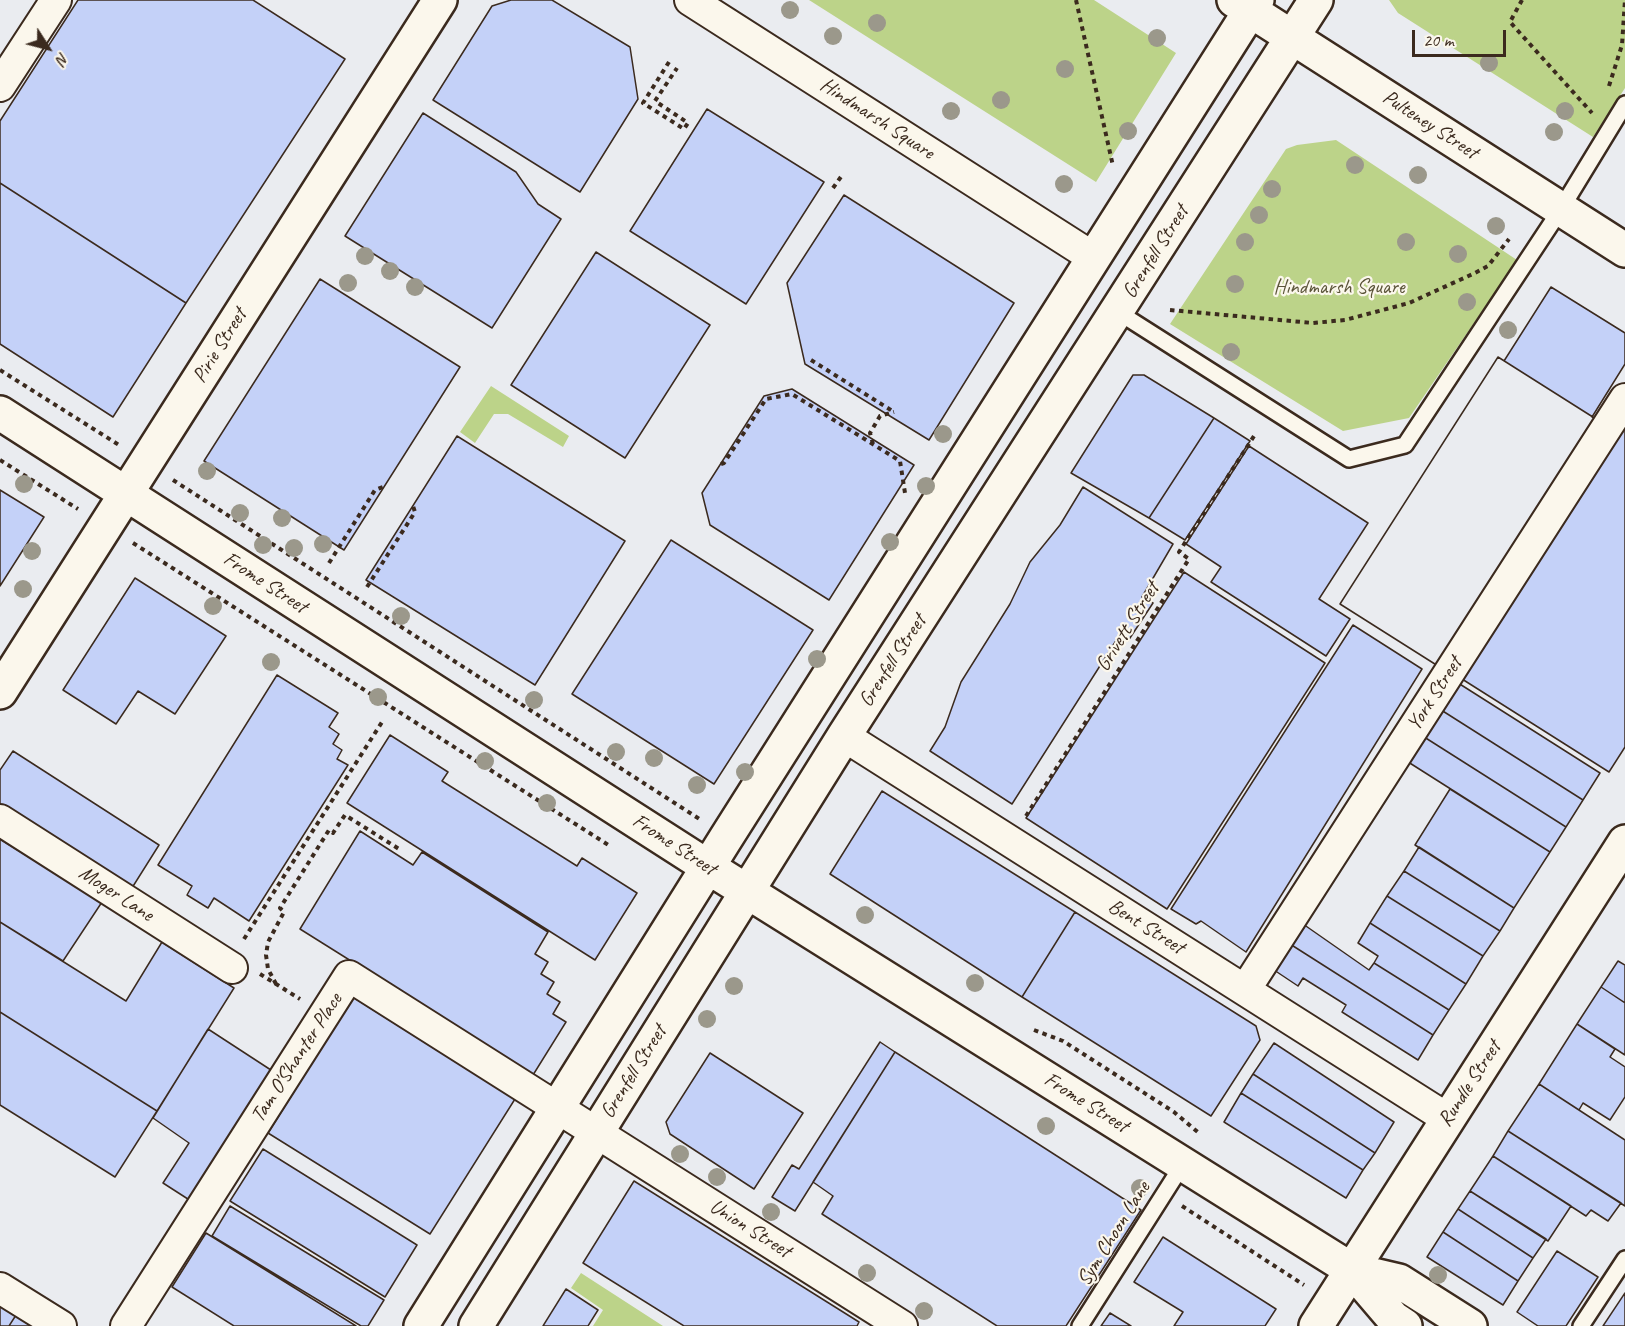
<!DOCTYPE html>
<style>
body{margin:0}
#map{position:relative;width:1625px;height:1326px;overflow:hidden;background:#eaecf0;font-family:Caveat,sans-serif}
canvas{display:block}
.north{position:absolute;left:18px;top:18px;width:60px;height:60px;-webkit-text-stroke:4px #fbf7ec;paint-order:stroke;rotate:126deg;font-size:16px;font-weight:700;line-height:24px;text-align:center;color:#3b2a1e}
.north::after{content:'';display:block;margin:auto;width:21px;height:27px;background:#3b2a1e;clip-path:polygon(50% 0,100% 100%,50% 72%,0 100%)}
.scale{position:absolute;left:1412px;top:30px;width:94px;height:27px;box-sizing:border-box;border:3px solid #3b2a1e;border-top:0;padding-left:8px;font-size:18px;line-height:21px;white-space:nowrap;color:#3b2a1e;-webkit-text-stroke:4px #fbf7ec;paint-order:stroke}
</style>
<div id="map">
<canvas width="1625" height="1326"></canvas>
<div class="north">N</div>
<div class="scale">20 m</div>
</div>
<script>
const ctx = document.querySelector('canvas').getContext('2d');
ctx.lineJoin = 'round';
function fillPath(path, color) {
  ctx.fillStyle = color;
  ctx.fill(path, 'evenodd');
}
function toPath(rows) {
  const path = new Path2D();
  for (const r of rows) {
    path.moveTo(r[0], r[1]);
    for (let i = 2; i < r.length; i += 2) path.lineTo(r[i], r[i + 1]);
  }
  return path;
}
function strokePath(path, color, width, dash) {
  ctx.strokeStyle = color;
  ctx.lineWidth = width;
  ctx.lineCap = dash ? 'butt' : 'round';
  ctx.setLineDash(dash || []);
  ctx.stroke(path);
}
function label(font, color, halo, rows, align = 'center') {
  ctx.font = font + ' Caveat,sans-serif';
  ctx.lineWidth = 4.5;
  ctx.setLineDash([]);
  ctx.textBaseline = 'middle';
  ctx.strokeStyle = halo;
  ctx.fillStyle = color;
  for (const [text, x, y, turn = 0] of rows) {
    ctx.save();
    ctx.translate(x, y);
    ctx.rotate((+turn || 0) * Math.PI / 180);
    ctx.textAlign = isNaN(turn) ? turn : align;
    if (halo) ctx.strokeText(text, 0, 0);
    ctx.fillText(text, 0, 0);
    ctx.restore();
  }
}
fillPath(toPath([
 [809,0,1094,0,1176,53,1096,182],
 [1389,0,1625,0,1625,88,1593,137,1398,13],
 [1336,140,1517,260,1409,418,1343,431,1170,324,1286,149,1297,145],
 [491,386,569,436,563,447,508,414,494,414,475,443,460,432],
 [581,1273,663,1326,593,1326,603,1310,571,1288]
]), '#bcd389');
const building = toPath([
 [78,0,253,0,345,59,186,303,0,183,0,121,78,0],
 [511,0,552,0,630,47,638,99,580,192,433,100,492,6,511,0],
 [707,109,824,182,746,304,630,231,707,109],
 [423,113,516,172,538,204,561,219,492,328,345,236,423,113],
 [0,183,186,303,113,417,0,344,0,183],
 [844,195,1014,303,929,440,805,364,787,283,844,195],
 [596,252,710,325,625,458,511,385,596,252],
 [320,279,460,367,344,550,204,461,320,279],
 [1551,287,1625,333,1625,364,1592,417,1596,419,1438,666,1340,604,1498,357,1504,361,1551,287],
 [1498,357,1596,419,1438,666,1340,604,1498,357],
 [1133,375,1144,375,1214,418,1149,518,1071,473,1133,375],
 [792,389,914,465,829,600,710,525,702,493,764,396,792,389],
 [1214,418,1250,441,1185,540,1149,518,1214,418],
 [1625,424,1625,747,1609,772,1462,679,1625,424],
 [457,436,625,541,535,685,366,580,457,436],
 [1249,446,1368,523,1319,599,1350,619,1326,656,1211,582,1221,567,1186,544,1249,446],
 [1083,487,1173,544,1142,597,1153,603,1128,641,1119,636,1012,804,930,751,945,727,961,682,1010,604,1030,562,1060,525,1083,487],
 [0,490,44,517,0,586,0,490],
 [671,540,813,630,714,784,572,694,671,540],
 [1184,572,1325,663,1167,909,1026,818,1184,572],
 [135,578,226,636,175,714,138,691,116,724,63,690,135,578],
 [1353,625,1422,669,1246,952,1201,921,1196,924,1171,909,1353,625],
 [277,675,338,713,329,727,339,734,333,744,342,750,337,759,348,765,249,921,214,898,208,908,187,895,192,886,158,865,277,675],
 [1455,681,1600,773,1583,800,1438,708,1455,681],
 [1438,708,1583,800,1566,827,1421,735,1438,708],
 [390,735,448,772,442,781,577,866,582,858,637,893,595,960,347,803,390,735],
 [1421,735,1566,827,1550,852,1405,760,1421,735],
 [13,751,159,845,125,899,0,819,0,770,13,751],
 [1450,789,1550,852,1514,908,1415,845,1450,789],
 [882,791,1075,912,1022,997,830,874,882,791],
 [360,831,413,865,422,852,548,932,535,954,548,962,541,974,554,982,547,994,560,1002,553,1014,566,1022,533,1075,300,929,360,831],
 [0,839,102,902,63,961,0,922,0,839],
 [1419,847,1514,908,1500,931,1404,871,1419,847],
 [1404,871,1500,931,1483,956,1387,896,1404,871],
 [1387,896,1483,956,1466,984,1370,923,1387,896],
 [1075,912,1256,1026,1260,1040,1211,1116,1022,997,1075,912],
 [0,922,126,1001,162,942,234,988,157,1111,0,1012,0,922],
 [1370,923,1466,984,1449,1010,1374,963,1378,956,1358,943,1370,923],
 [1303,924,1369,970,1374,963,1449,1010,1433,1035,1290,944,1303,924],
 [1290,944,1433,1035,1418,1060,1342,1012,1346,1005,1303,978,1298,986,1274,970,1290,944],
 [1618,961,1625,965,1625,1003,1601,987,1618,961],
 [1601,987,1625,1003,1625,1055,1577,1024,1601,987],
 [353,997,515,1099,430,1234,268,1133,353,997],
 [0,1012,157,1111,115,1177,0,1105,0,1012],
 [1577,1024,1615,1049,1610,1057,1625,1067,1625,1097,1610,1120,1583,1103,1579,1110,1539,1084,1577,1024],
 [208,1029,274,1072,191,1201,163,1183,189,1143,153,1118,208,1029],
 [880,1042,895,1052,795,1211,772,1197,792,1165,799,1169,880,1042],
 [1274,1043,1394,1122,1375,1153,1253,1074,1274,1043],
 [895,1052,1141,1210,1066,1326,997,1326,822,1214,833,1196,813,1182,895,1052],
 [710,1053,803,1113,754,1189,670,1134,666,1122,710,1053],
 [1253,1074,1375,1153,1363,1170,1241,1093,1253,1074],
 [1539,1084,1625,1140,1625,1206,1508,1131,1539,1084],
 [1241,1093,1363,1170,1346,1198,1224,1122,1241,1093],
 [1508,1131,1621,1203,1608,1221,1591,1210,1586,1216,1493,1156,1508,1131],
 [263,1149,417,1245,385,1297,230,1201,263,1149],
 [1493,1156,1571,1206,1548,1241,1470,1191,1493,1156],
 [634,1181,859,1322,857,1326,684,1326,583,1263,634,1181],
 [1470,1191,1546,1239,1533,1258,1458,1209,1470,1191],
 [230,1206,384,1300,368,1326,361,1326,212,1236,230,1206],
 [1458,1209,1533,1258,1518,1281,1443,1232,1458,1209],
 [1443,1232,1518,1281,1503,1305,1427,1257,1443,1232],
 [206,1233,356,1326,234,1326,172,1287,206,1233],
 [1163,1237,1276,1309,1265,1326,1174,1326,1183,1312,1134,1282,1163,1237],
 [1557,1251,1598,1277,1566,1326,1538,1326,1517,1312,1557,1251],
 [566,1289,598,1310,588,1326,543,1326,566,1289],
 [1625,1293,1625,1326,1603,1326,1625,1293],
 [0,1302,18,1312,9,1326,0,1326,0,1302],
 [18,1312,39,1326,9,1326,18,1312],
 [1110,1313,1131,1326,1101,1326,1110,1313]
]);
fillPath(building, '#c4d1f8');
strokePath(building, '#3b2a1e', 1.5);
const lane = toPath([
 [1118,312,1349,459,1405,445,1561,209,1625,104],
 [1080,1326,1183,1164],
 [1581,1326,1625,1259]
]);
const street = toPath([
 [690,0,1094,258],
 [0,86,56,0],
 [844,736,1448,1119],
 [0,820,232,968],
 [1245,990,1625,399],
 [0,1288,61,1326],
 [126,1326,349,976,902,1326]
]);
const secondary = toPath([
 [1234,0,1625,250],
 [0,413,708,867,1352,1270,1393,1318,1405,1326],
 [0,692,440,0],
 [1352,1270,1399,1281,1470,1326],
 [421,1326,726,838,1257,0],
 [476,1326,844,736,1316,0],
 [1316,1326,1625,842]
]);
strokePath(lane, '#3b2a1e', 20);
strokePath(street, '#3b2a1e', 34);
strokePath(secondary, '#3b2a1e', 38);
strokePath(toPath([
 [1076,0,1113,166],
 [1522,0,1510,22,1592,113],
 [669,62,643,103,684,129,688,123,655,101,677,68],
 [1609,86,1622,45,1625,0],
 [833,188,843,174],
 [1170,310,1313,323,1345,320,1409,303,1475,273,1488,266,1509,239],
 [811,360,894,412],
 [0,370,119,445],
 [873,444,870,433,880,416,894,412],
 [0,460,78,509],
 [721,464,724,463,766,399,792,394,900,461,905,493],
 [173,480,701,820],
 [133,543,610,846],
 [329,563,375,490,383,487],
 [367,587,415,512,413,506],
 [1026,816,1189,559,1179,552,1256,433],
 [244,939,382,722],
 [260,974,300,999],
 [276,984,268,969,266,955,268,942,284,912,280,908,329,830,333,833,345,815,399,849],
 [1034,1030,1063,1041,1174,1112,1200,1134],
 [1182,1206,1304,1285]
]), '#3b2a1e', 4, [4.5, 4.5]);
strokePath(lane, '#fbf7ec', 15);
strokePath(street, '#fbf7ec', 30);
strokePath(secondary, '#fbf7ec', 33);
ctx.fillStyle = '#9b988b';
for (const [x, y] of [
 [790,10],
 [877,23],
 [833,36],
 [1157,38],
 [1489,63],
 [1065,69],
 [1001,100],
 [951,111],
 [1565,111],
 [1128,131],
 [1554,132],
 [1355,165],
 [1418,175],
 [1064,184],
 [1272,189],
 [1259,215],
 [1496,226],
 [1245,242],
 [1406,242],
 [1458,254],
 [365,256],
 [390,271],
 [348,283],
 [1235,284],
 [415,287],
 [1467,302],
 [1508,330],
 [1231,352],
 [943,434],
 [207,471],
 [24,484],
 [926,486],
 [240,513],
 [282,518],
 [890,542],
 [323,544],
 [263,545],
 [294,548],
 [32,551],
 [23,589],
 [213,606],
 [401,616],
 [817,659],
 [271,662],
 [378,697],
 [534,700],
 [616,752],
 [654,758],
 [485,761],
 [745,772],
 [697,785],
 [547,803],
 [865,915],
 [975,983],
 [734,986],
 [707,1019],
 [1046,1126],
 [680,1154],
 [717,1177],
 [1140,1188],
 [771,1212],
 [867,1273],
 [1438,1275],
 [924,1311]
]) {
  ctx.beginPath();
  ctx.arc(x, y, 9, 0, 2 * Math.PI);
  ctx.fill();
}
label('21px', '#3b2a1e', '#fbf7ec', [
 ["Hindmarsh Square",877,119,33],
 ["Pulteney Street",1430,125,33],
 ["Grenfell Street",1156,252,-58],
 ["Pirie Street",220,346,-58],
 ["Frome Street",265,583,33],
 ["Grivett Street",1128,627,-58],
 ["Grenfell Street",893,661,-57],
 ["York Street",1435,694,-57],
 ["Frome Street",674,845,33],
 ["Moger Lane",116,894,33],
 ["Bent Street",1146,927,32],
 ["Tam O'Shanter Place",297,1058,-57],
 ["Grenfell Street",634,1072,-58],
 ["Rundle Street",1470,1084,-57],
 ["Frome Street",1086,1103,32],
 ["Union Street",750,1229,32],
 ["Sym Choon Lane",1114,1234,-58]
]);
label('21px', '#5b5439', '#fbf7ec', [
 ["Hindmarsh Square",1339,287]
]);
</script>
